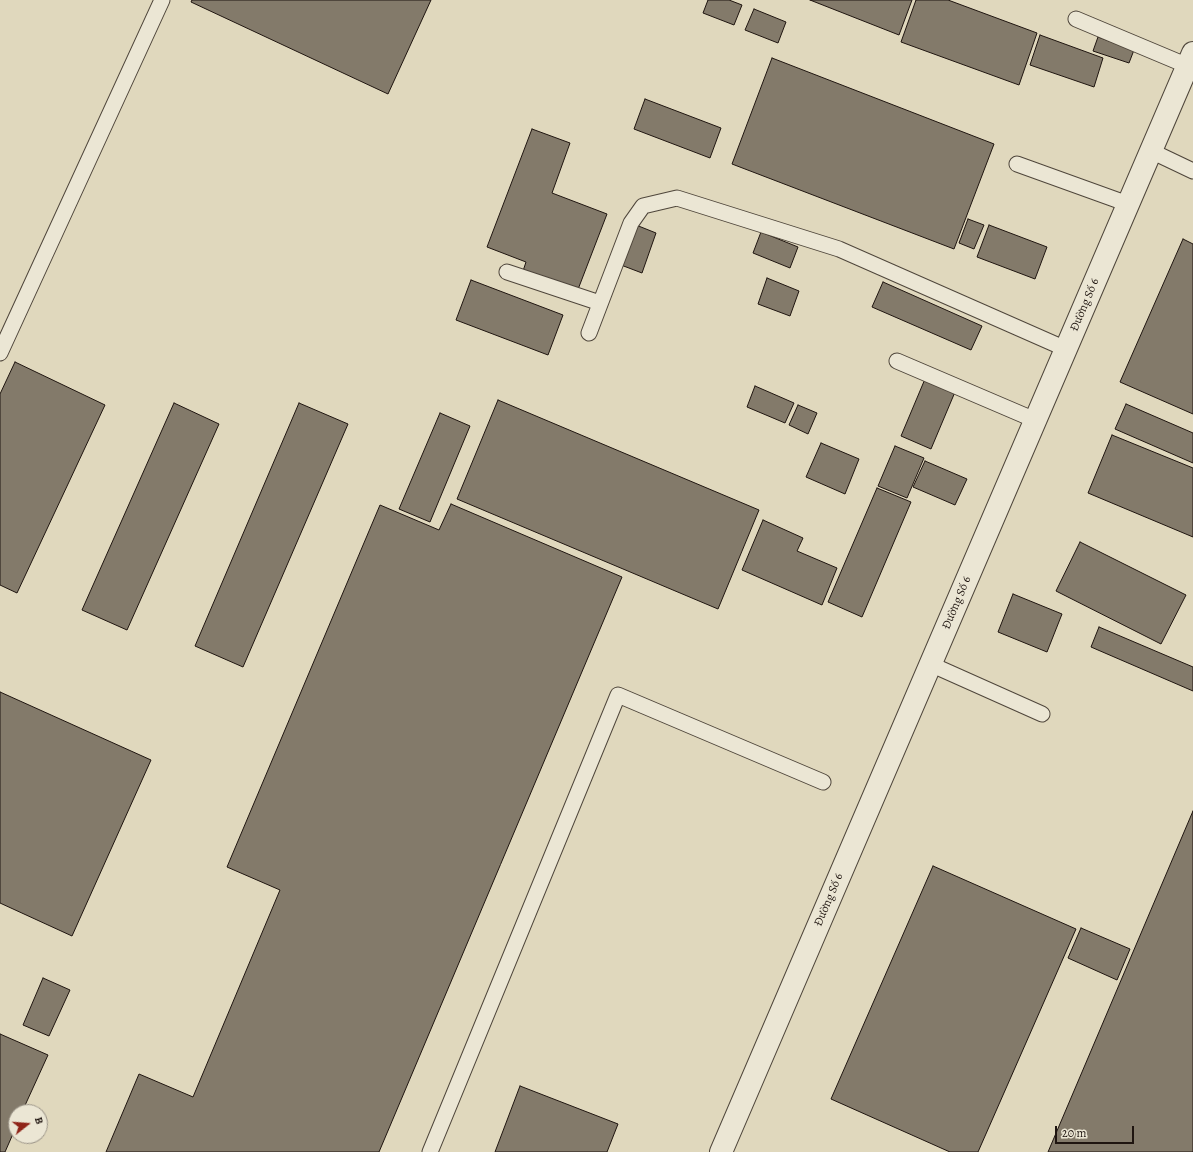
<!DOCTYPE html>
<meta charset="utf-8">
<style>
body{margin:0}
#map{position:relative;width:1193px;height:1152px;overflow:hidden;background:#e0d8bd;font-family:Alegreya,serif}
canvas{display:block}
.north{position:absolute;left:8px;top:1104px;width:40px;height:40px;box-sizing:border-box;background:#ebe6d4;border:1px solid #999286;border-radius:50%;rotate:73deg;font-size:11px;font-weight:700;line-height:16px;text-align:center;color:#1f1510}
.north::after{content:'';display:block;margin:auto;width:14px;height:18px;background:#8f2418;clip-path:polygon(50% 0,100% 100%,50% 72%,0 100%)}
.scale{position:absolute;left:1055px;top:1126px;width:79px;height:18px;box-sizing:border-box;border:2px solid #1f1510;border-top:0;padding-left:5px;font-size:12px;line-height:14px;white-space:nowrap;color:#1f1510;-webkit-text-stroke:3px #ebe6d4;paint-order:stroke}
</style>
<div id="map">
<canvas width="1193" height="1152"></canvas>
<div class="north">B</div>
<div class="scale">20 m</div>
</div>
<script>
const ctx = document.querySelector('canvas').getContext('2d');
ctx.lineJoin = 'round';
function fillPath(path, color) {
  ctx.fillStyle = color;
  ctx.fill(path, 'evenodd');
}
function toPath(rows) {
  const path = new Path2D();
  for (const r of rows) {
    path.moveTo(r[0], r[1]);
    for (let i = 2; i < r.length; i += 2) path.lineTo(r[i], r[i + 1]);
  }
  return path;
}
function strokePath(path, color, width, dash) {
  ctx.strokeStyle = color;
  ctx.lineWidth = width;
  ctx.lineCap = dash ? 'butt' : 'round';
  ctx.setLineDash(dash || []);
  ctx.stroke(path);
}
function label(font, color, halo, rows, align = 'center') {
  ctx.font = font + ' Alegreya,serif';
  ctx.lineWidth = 3.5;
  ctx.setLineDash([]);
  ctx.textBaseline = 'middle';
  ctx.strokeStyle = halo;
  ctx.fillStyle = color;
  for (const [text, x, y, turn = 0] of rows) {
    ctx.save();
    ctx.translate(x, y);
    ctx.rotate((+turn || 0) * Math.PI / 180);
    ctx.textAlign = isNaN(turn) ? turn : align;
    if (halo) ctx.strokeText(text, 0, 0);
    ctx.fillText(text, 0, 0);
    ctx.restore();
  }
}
const building = toPath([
 [192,0,431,0,388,94,191,2,192,0],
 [708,0,729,0,742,5,734,25,703,13,708,0],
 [810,0,912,0,899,35,810,0],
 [916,0,948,0,1037,33,1019,85,901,42,916,0],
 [754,9,786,22,778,43,745,30,754,9],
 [1040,35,1103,58,1094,87,1030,65,1040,35],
 [1098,37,1134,50,1129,63,1093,51,1098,37],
 [772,58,994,144,954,249,732,164,772,58],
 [645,99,721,128,710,158,634,129,645,99],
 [532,129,570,143,552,193,607,214,577,292,523,271,526,262,487,247,532,129],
 [968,219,984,225,974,249,959,243,968,219],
 [636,225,656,233,642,273,621,265,636,225],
 [989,225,1047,247,1035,279,977,257,989,225],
 [761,232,798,247,790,268,753,253,761,232],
 [1183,239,1193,244,1193,414,1120,382,1183,239],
 [767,278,799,291,790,316,758,304,767,278],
 [471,280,563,315,548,355,456,320,471,280],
 [883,282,982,326,971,350,872,307,883,282],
 [15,362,105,405,17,593,0,585,0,394,15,362],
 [925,379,955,392,931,449,901,436,925,379],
 [755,386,794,403,785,423,747,407,755,386],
 [498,400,759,510,718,609,457,499,498,400],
 [174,403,219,424,127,630,82,610,174,403],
 [299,403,348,424,243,667,195,646,299,403],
 [1126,404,1193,433,1193,463,1115,429,1126,404],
 [798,405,817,413,808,434,789,425,798,405],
 [440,413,470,426,430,522,399,509,440,413],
 [1112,435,1193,468,1193,537,1088,493,1112,435],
 [821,443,859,459,845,494,806,477,821,443],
 [895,446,924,458,907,498,878,486,895,446],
 [925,461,967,479,955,505,913,487,925,461],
 [877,488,911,502,862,617,828,602,877,488],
 [451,504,622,577,379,1152,106,1152,139,1074,193,1097,280,890,227,867,380,505,439,530,451,504],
 [763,520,803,538,797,551,837,568,822,605,742,570,763,520],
 [1080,542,1186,595,1161,644,1056,591,1080,542],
 [1013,594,1062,614,1047,652,998,632,1013,594],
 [1099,627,1193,667,1193,691,1091,647,1099,627],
 [0,692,151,760,72,936,0,903,0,692],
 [1193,811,1193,1152,1048,1152,1193,811],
 [933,866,1076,929,978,1152,950,1152,831,1099,933,866],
 [1081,928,1130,949,1117,980,1068,958,1081,928],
 [43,978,70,990,49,1036,23,1025,43,978],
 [0,1034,48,1055,22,1112,16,1112,16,1127,5,1152,0,1152,0,1034],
 [520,1086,618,1124,607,1152,495,1152,520,1086]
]);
fillPath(building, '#837a6a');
strokePath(building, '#1f1510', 1);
const lane = toPath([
 [1076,19,1188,66],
 [1151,151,1193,171],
 [1017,164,1128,204],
 [507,272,600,303],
 [589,333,631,223,643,206,677,198,839,249,1066,349],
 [0,353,162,0],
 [897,361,1035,420],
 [930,664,1042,714],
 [430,1152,618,695,823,782]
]);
const street = toPath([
 [721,1152,1193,53]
]);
strokePath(lane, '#4f463b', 17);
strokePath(street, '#4f463b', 24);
strokePath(lane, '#ebe6d4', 15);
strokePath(street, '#ebe6d4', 22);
label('12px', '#1f1510', '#ebe6d4', [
 ["Đường Số 6",1085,305,-67],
 ["Đường Số 6",957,603,-67],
 ["Đường Số 6",829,900,-67]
]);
</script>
